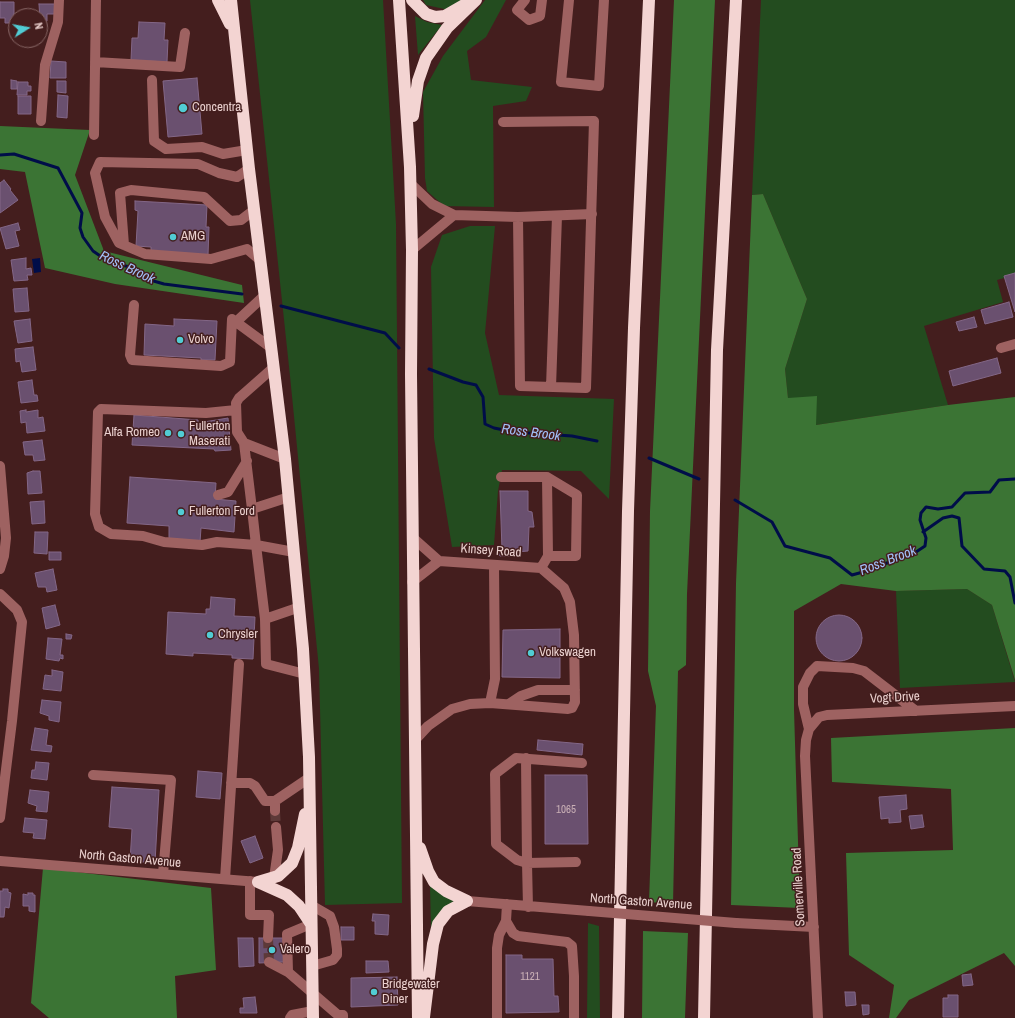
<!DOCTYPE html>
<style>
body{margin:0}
#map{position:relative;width:1015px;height:1018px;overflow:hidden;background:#441e1e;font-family:"Archivo Narrow",sans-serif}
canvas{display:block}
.north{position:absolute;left:8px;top:8px;width:40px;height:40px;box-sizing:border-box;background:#441e1e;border:1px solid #866564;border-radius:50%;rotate:79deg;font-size:11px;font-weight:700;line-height:16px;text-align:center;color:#ead0ce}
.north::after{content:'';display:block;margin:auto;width:14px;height:18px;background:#51ccd4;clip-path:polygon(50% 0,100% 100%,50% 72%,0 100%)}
</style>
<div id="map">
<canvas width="1015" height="1018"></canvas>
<div class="north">N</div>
</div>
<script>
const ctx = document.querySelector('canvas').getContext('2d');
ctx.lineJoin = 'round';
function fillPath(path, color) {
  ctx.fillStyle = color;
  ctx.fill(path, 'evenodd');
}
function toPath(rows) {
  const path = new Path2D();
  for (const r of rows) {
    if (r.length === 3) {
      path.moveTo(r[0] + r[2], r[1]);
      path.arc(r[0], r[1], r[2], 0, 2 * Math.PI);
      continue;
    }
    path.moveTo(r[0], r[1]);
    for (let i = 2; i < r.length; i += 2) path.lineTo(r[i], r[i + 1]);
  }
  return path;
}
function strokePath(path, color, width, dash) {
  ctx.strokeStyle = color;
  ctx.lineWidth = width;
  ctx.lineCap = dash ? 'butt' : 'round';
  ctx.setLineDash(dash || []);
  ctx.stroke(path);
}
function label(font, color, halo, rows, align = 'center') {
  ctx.font = font + ' "Archivo Narrow",sans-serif';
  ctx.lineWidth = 3;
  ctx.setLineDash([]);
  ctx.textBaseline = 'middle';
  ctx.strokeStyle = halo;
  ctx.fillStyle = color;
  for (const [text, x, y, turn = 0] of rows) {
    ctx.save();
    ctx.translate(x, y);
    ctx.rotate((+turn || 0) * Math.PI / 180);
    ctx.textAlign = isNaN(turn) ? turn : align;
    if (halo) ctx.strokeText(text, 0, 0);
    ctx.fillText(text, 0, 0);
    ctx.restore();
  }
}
fillPath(toPath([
 [250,0,383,0,396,224,402,903,325,905,319,669,290,376],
 [423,0,462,0,449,10,426,5],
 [485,0,506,0,486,37,467,51,471,80,532,87,526,101,493,106,494,207,444,206,427,191,425,178,423,92,443,56],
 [761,0,1015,0,1015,275,997,280,1003,302,924,326,948,405,816,425,788,398,785,369,807,299,763,194,752,195],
 [415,16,427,22,442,25,418,55],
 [470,226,495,226,485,333,499,395,614,399,609,499,581,471,502,470,498,491,494,545,452,547,434,438,431,267,442,235],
 [967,589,992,605,1015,682,900,688,896,591],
 [430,886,454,901,438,914,431,930],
 [588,923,599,926,600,1018,587,1018]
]), '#234c1f');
fillPath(toPath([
 [674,0,715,0,687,594,686,665,678,671,673,904,649,902,656,706,648,671,650,511],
 [0,126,90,130,75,175,104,251,242,285,244,303,115,284,45,268,25,172,0,169],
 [763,194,807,299,785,369,788,398,817,396,816,425,948,405,1015,397,1015,680,992,605,967,589,896,591,841,584,794,611,794,710,800,908,731,905,736,583,752,195],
 [1015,728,1015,966,1004,953,909,1000,896,1018,889,1018,894,985,849,955,846,853,953,850,951,789,832,782,831,738],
 [43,868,211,888,216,970,175,976,177,1018,49,1018,31,1003],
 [643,931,688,933,685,1018,642,1018]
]), '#3b7434');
fillPath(toPath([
 [40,258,41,272,34,273,32,259]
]), '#000d49');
strokePath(toPath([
 [0,155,14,154,58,168,82,213,80,228,83,237,93,251,109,262,134,268,150,280,164,284,242,294],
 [281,306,385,333,399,348],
 [429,369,463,382,476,385,483,397,485,424,494,428,514,432,572,436,597,441],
 [649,458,699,479],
 [735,500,772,522,785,546,830,558,852,575,863,572,916,552,925,546,926,538,920,520,921,513,926,507,938,509,952,507,965,493,990,492,999,480,1015,479],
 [923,532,943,518,952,516,959,518,962,546,984,569,1005,571,1010,577,1015,603]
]), '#000d49', 3);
const building = toPath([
 [0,2,14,2,14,23,5,23,5,18,0,18,0,2],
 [39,4,56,4,56,14,47,14,47,21,40,21,39,4],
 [139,22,165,23,164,40,168,40,167,62,131,60,132,38,138,38,139,22],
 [51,61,66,62,66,78,50,78,51,61],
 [197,78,202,134,168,137,163,81,197,78],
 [11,80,17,81,17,89,11,89,11,80],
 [57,81,66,81,66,93,57,92,57,81],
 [18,82,28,82,28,86,31,86,31,91,27,91,27,95,17,95,18,82],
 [58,95,68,96,67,118,57,117,58,95],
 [18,96,31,96,31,114,18,114,18,96],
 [4,180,11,189,10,190,18,200,0,213,0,183,4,180],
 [135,201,207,205,206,227,209,227,208,255,151,252,151,247,136,246,138,211,135,210,135,201],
 [18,223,20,230,15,231,19,246,6,249,0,228,18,223],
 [26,258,26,269,31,268,32,275,27,275,28,280,14,281,11,260,26,258],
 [1015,273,1015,312,1004,276,1015,273],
 [27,288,29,311,15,312,13,289,27,288],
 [1009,302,1013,317,985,324,981,310,1009,302],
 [974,317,977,327,959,331,956,322,974,317],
 [30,319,32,341,18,343,14,321,30,319],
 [174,319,217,321,215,360,201,360,201,358,144,355,145,324,174,326,174,319],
 [33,347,36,370,22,372,20,361,16,362,15,349,33,347],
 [997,358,1001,373,953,386,949,371,997,358],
 [32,380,34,395,37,395,38,401,21,403,18,382,32,380],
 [26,410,26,412,38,410,38,418,43,417,45,431,27,433,26,422,21,423,20,411,26,410],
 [134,415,198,420,198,423,228,418,231,450,215,451,214,449,132,445,134,415],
 [42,440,45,460,34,461,33,455,25,455,23,442,42,440],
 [33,471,40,471,42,493,28,494,27,473,33,471],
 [130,477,216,483,215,499,236,501,234,532,201,528,200,542,169,540,169,526,127,523,130,477],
 [500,491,528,491,528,511,532,512,534,527,529,527,528,551,516,552,516,556,500,556,498,553,502,550,500,491],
 [44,501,45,523,32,524,30,502,44,501],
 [35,532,48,532,47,554,34,553,35,532],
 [49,552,61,552,61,560,49,560,49,552],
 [53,569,57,590,47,592,46,587,38,587,35,573,53,569],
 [211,597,235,599,234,616,255,617,253,659,232,658,232,655,193,653,193,656,166,654,168,612,206,614,206,609,210,609,211,597],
 [55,605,60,625,46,629,42,608,55,605],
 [839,638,23],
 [560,629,560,678,502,677,503,630,560,629],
 [66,634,72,635,71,639,66,639,66,634],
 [48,638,62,639,60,655,63,655,63,659,60,658,59,661,46,659,48,638],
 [52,670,63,672,61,691,43,689,45,675,52,676,52,670],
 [42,700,61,702,59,722,49,720,49,716,40,713,42,700],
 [35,728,48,730,46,745,52,746,51,752,31,750,35,728],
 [538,740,583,744,582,755,537,750,538,740],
 [36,762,49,763,47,780,31,778,32,770,35,770,36,762],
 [198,771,222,773,220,799,196,797,198,771],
 [545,775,587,775,588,844,545,844,545,775],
 [112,787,159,790,155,863,130,861,132,829,109,827,112,787],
 [30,790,49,792,47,812,36,811,37,806,28,803,30,790],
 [906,795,907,809,900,810,901,822,889,823,889,818,881,819,879,797,906,795],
 [922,815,924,827,911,829,909,816,922,815],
 [25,818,47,820,45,839,33,838,34,833,23,832,25,818],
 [255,836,263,858,250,863,241,841,255,836],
 [3,889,8,889,8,892,11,893,9,908,5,907,4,917,0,917,0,891,3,891,3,889],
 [28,893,33,893,33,895,35,895,35,912,29,911,29,906,23,906,23,894,28,895,28,893],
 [373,914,389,915,388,935,375,934,375,921,372,921,373,914],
 [341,927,354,927,354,940,341,940,341,927],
 [238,938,253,938,254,966,239,967,238,938],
 [259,938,284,938,284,962,259,963,259,938],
 [506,955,522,955,522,959,553,959,554,996,558,996,559,1012,506,1013,506,955],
 [366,961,388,961,389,972,366,973,366,961],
 [971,974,973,985,963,986,962,975,971,974],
 [397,977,398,1005,351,1007,351,978,397,977],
 [845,992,855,992,856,1005,846,1006,845,992],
 [948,995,958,995,958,1017,943,1017,943,998,948,998,948,995],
 [255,997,257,1013,240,1013,240,1008,244,1008,243,998,255,997],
 [862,1005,869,1005,869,1014,863,1015,862,1005]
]);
fillPath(building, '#6a506f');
strokePath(building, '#836787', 1);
strokePath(toPath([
 [275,811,276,827],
 [268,938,269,962]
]), '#5d3938', 10, [10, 5]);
strokePath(toPath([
 [525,0,517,10,529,20,540,16,542,0],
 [569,0,561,82,599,86,604,0],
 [95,62,180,67,185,33],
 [152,80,154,141,166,149,202,147,223,154,247,150],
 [41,121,45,65,58,22,59,0],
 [503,122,594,121,586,388,520,386,518,217],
 [94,135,96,0],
 [249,169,237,177,219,173,198,164,100,162,95,173,105,217,119,243,145,254,211,259,247,249,261,261],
 [410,183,432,204,454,215,518,217,592,214],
 [124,245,120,193,131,190,204,197,230,221,241,220,254,210],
 [412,250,454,215],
 [265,295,236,322,270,347],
 [134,305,130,355,132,360,221,366,230,362,232,319,236,322],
 [1001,348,1015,344],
 [273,368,239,398,236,403,237,432,244,443,285,459],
 [551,387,557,216],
 [236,410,206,413,101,409,98,412,95,514,99,527,111,534,143,536,164,542,202,545,217,542,256,545,265,619],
 [244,443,252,509],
 [0,466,6,538,4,556,0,569],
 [501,477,547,477,577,495,576,556,548,556,541,568],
 [547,477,548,556],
 [218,495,228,492,247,461],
 [289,497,252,509,256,545,294,552],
 [412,537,439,561],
 [439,561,541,568],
 [494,565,495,679,490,703,568,709,572,708,575,702,574,635,570,602,564,588,541,568],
 [412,582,439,561],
 [0,594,17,610,22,622,12,721,0,818],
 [300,607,265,619,266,664,305,674],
 [509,704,521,696,538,690,575,690],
 [809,729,803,704,803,687,810,673,817,666,853,668,864,671,916,711],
 [414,741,428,726,452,709,470,704,490,703],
 [526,758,527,863,576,862],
 [93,775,171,780,163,874],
 [231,783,250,783,255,786,265,801,275,801,309,778],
 [275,801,275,811],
 [0,861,258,882],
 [274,878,278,850,276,827],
 [225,879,239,664],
 [250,881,250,915,269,915,268,938],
 [467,901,589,911],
 [311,905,330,916,334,927,337,949,337,955,333,960,312,966],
 [528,907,527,863,517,860,496,844,495,774,516,758,582,763],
 [506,921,513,933,518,936,567,942,572,946,574,976,574,1018],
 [736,923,814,927],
 [311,924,287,934,288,972,338,1015,343,1015,343,1018],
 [269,962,288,972],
 [290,1018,292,1015,313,1011],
 [497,1018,497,948,499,935,506,921,507,904],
 [818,1018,805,756,806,740,809,729,819,717,827,715,1015,706]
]), '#9e6261', 10);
strokePath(toPath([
 [218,0,230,24],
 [231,0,249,169,285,459,303,649,309,757,313,1018],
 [399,0,410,167,412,250,411,374,418,1018],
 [412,0,426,14,435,17,445,16,464,5],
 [413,116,418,81,426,58,447,28,476,0],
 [420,848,428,871,434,882,446,891,467,901],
 [258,882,278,876,292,863,298,848,305,814],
 [258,882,287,895,299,906,311,924],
 [424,1017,433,944,438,924,448,911,467,901],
 [618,1018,628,511,634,328,649,0],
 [704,1018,717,350,736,0]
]), '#f3d4d2', 12);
strokePath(toPath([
 [589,911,736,923]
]), '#9e6261', 10);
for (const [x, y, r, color] of [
 [183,108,5,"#51ccd4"],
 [173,237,4,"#51ccd4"],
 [180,340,4,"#51ccd4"],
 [168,433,4,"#51ccd4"],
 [181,434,4,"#51ccd4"],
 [181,512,4,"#51ccd4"],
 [210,635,4,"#51ccd4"],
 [531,653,4,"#51ccd4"],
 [272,950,4,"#51ccd4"],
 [374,992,4,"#51ccd4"]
]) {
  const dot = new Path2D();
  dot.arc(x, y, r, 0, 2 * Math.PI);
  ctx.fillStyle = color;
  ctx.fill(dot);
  strokePath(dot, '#441e1e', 1.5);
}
label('11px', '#cab0b6', null, [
 ["1065",566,810],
 ["1121",530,977]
]);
label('13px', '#ead0ce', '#441e1e', [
 ["Concentra",192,108],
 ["AMG",181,237],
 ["Volvo",188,340],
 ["Fullerton",189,427],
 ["Maserati",189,442],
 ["Alfa Romeo",160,433,"right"],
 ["Fullerton Ford",189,512],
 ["Chrysler",218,635],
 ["Volkswagen",539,653],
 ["Valero",280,950],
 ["Bridgewater",382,985],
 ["Diner",382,1000]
], 'left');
label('13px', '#ead0ce', '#441e1e', [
 ["Kinsey Road",491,551,4],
 ["Vogt Drive",895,698,-3],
 ["North Gaston Avenue",130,859,5],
 ["Somerville Road",799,887,-93],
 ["North Gaston Avenue",641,902,4]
]);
label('italic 14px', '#a2c1f9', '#441e1e', [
 ["Ross Brook",127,268,25],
 ["Ross Brook",531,433,7],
 ["Ross Brook",888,561,-21]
]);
</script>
